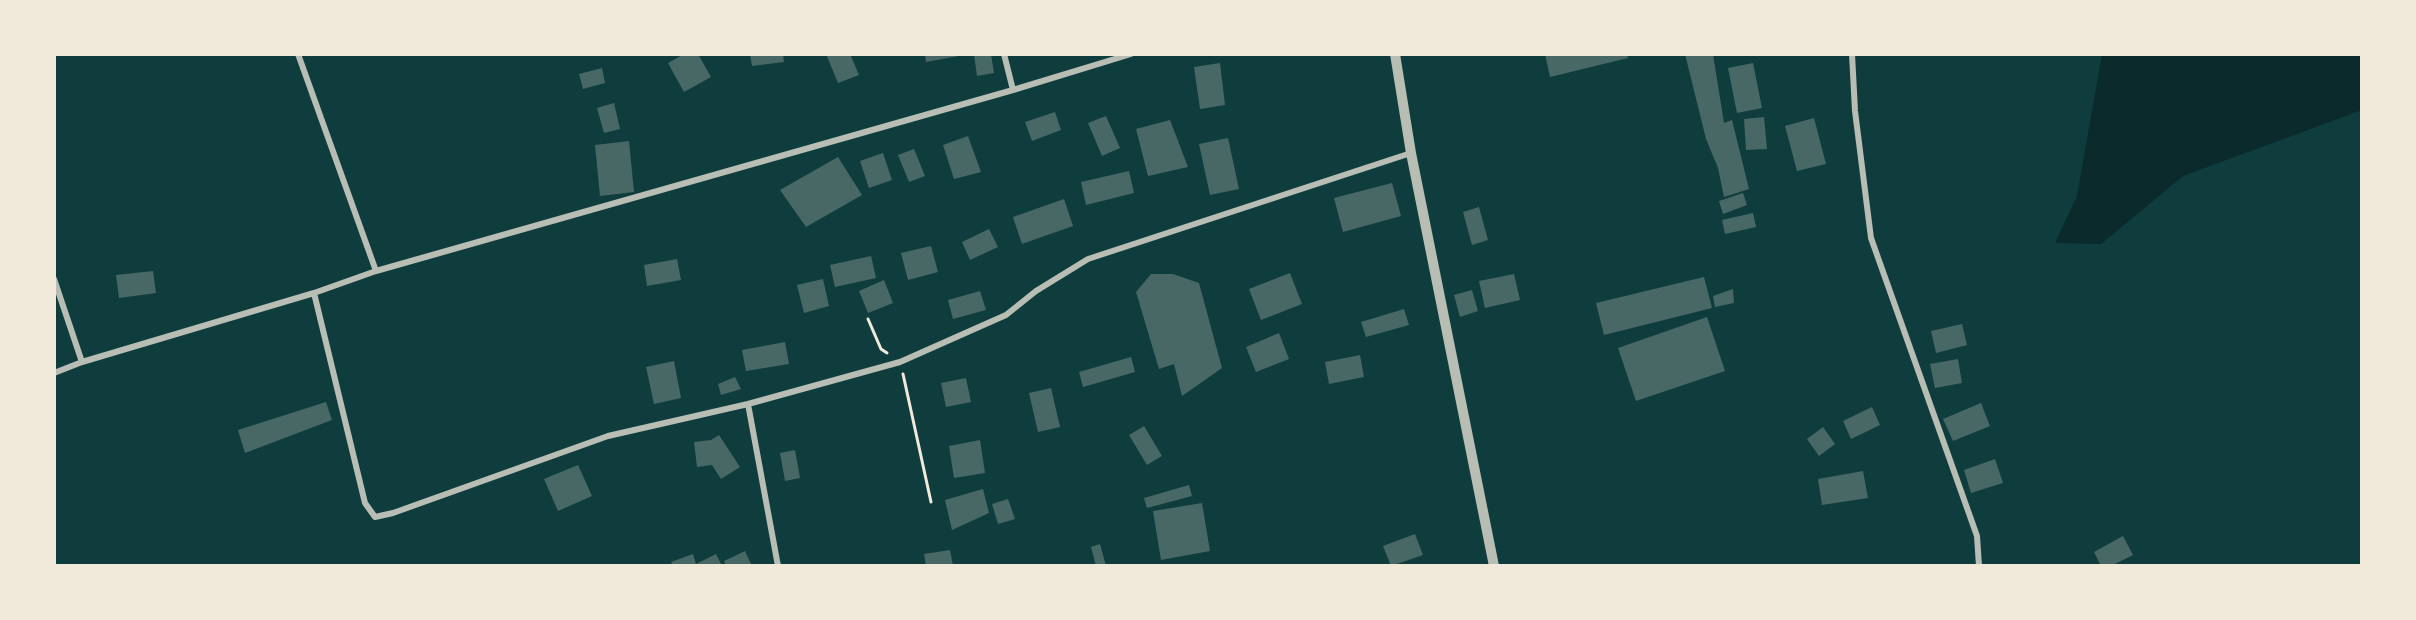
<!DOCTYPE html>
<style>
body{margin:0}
#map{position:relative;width:2416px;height:620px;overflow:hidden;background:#0f3d3e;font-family:"Crimson Pro",serif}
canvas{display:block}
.frame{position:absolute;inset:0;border:56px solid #f1e9da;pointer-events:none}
</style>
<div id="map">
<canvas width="2416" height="620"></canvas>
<div class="frame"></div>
</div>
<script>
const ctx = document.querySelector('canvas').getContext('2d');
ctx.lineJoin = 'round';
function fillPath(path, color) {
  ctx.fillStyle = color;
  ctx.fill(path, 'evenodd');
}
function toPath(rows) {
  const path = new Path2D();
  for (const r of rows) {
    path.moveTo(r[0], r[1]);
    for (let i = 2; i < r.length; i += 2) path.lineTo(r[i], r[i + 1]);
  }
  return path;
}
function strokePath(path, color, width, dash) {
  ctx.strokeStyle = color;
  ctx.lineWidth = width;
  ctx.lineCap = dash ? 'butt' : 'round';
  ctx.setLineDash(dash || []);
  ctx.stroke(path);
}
fillPath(toPath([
 [2102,54,2362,54,2362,110,2183,176,2101,244,2055,243,2077,196]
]), '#0a2a2b');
fillPath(toPath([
 [684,54,698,54,711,77,684,92,668,63],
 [750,54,783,54,784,62,752,66],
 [826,54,850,54,859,75,838,83],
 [925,54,964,54,964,55,926,62],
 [974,54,991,54,994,73,977,76],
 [1545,54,1627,54,1628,58,1550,77],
 [1685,54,1713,54,1724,123,1732,120,1749,189,1724,197,1718,168,1706,139],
 [1220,63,1225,105,1200,109,1194,67],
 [1753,63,1762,108,1737,113,1728,68],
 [602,68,605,83,583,89,579,74],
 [614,103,620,129,604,133,597,108],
 [1055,112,1061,130,1032,141,1025,122],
 [1106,116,1120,148,1102,156,1088,123],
 [1764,117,1767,149,1746,150,1744,119],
 [1814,118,1826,164,1797,171,1785,126],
 [1170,120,1188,167,1148,176,1136,129],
 [968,136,981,172,954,179,943,145],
 [1228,138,1239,189,1210,195,1199,144],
 [629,141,634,192,600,196,595,145],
 [914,149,925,176,909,182,898,155],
 [883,153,892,180,869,188,860,161],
 [838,157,862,195,806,227,780,190],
 [1129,171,1134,193,1086,205,1081,182],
 [1392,183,1401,216,1343,232,1334,198],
 [1743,193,1747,205,1723,214,1719,201],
 [1064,199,1073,226,1022,244,1013,217],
 [1479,207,1488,240,1472,245,1463,212],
 [1753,213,1756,227,1725,234,1722,220],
 [989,229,998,247,970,260,962,242],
 [931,246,938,272,908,280,901,253],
 [871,256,876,278,835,287,830,265],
 [677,259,681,280,647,286,644,265],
 [153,271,156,293,119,298,116,275],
 [1290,273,1302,304,1261,320,1249,289],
 [1151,274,1173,274,1199,283,1222,368,1182,396,1174,364,1159,369,1136,292],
 [1514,274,1520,300,1485,308,1479,281],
 [1704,277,1712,308,1604,335,1596,303],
 [823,279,829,306,804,313,797,285],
 [884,280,893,303,868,313,859,291],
 [1733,289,1734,303,1715,307,1713,296],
 [1472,290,1478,311,1460,317,1454,295],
 [980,291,986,310,953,319,948,300],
 [1404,309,1409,325,1366,337,1361,322],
 [1707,317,1725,371,1636,401,1618,348],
 [1962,324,1967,345,1936,353,1931,331],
 [1279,333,1289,359,1256,372,1246,347],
 [785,342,789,364,746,371,742,350],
 [1360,355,1364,377,1329,384,1325,362],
 [1131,357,1135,372,1083,387,1079,372],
 [1958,359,1962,383,1935,388,1930,364],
 [674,361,681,398,654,404,646,367],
 [735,377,741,389,721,395,718,384],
 [966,378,971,402,946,407,941,383],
 [1051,388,1060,427,1038,432,1029,393],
 [326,402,332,420,245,453,238,430],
 [1981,403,1990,426,1953,441,1943,419],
 [1872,407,1880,425,1851,439,1843,421],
 [1144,426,1162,456,1147,465,1129,435],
 [1823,427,1835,444,1819,456,1807,439],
 [719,435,740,467,721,479,712,465,697,467,694,442,711,440],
 [980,440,985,473,954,478,949,446],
 [795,450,800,478,785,481,780,453],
 [1995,459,2003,483,1971,493,1964,470],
 [578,465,592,496,558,511,544,479],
 [1863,471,1868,498,1822,505,1818,479],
 [1189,485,1192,496,1147,508,1144,498],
 [983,489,989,513,952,530,945,500],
 [1008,499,1015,519,998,524,992,504],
 [1202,503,1210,551,1161,560,1153,511],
 [1415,534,1423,555,1391,566,1383,546],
 [2123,536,2133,555,2111,566,2101,566,2094,552],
 [1100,544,1106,566,1096,566,1091,547],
 [950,550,953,566,926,566,924,554],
 [745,551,752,566,726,566,724,561],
 [693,554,696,564,716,554,722,566,673,566,671,562]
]), '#486865');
strokePath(toPath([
 [868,319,881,349,887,353],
 [903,374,931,502]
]), '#f1e9da', 3);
strokePath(toPath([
 [298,54,376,271],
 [1004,54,1013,90],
 [1852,54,1855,111,1871,238,1977,536,1979,566],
 [54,279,82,362],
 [314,293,365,503,375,517,393,513,608,436,748,404,900,362,1006,315,1036,291,1088,259,1411,153],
 [54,373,82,362,314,293,376,271,1013,90,1131,54],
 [748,404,778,566]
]), '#b8beb3', 6);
strokePath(toPath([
 [1395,54,1411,153,1494,566]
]), '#b8beb3', 10);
</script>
